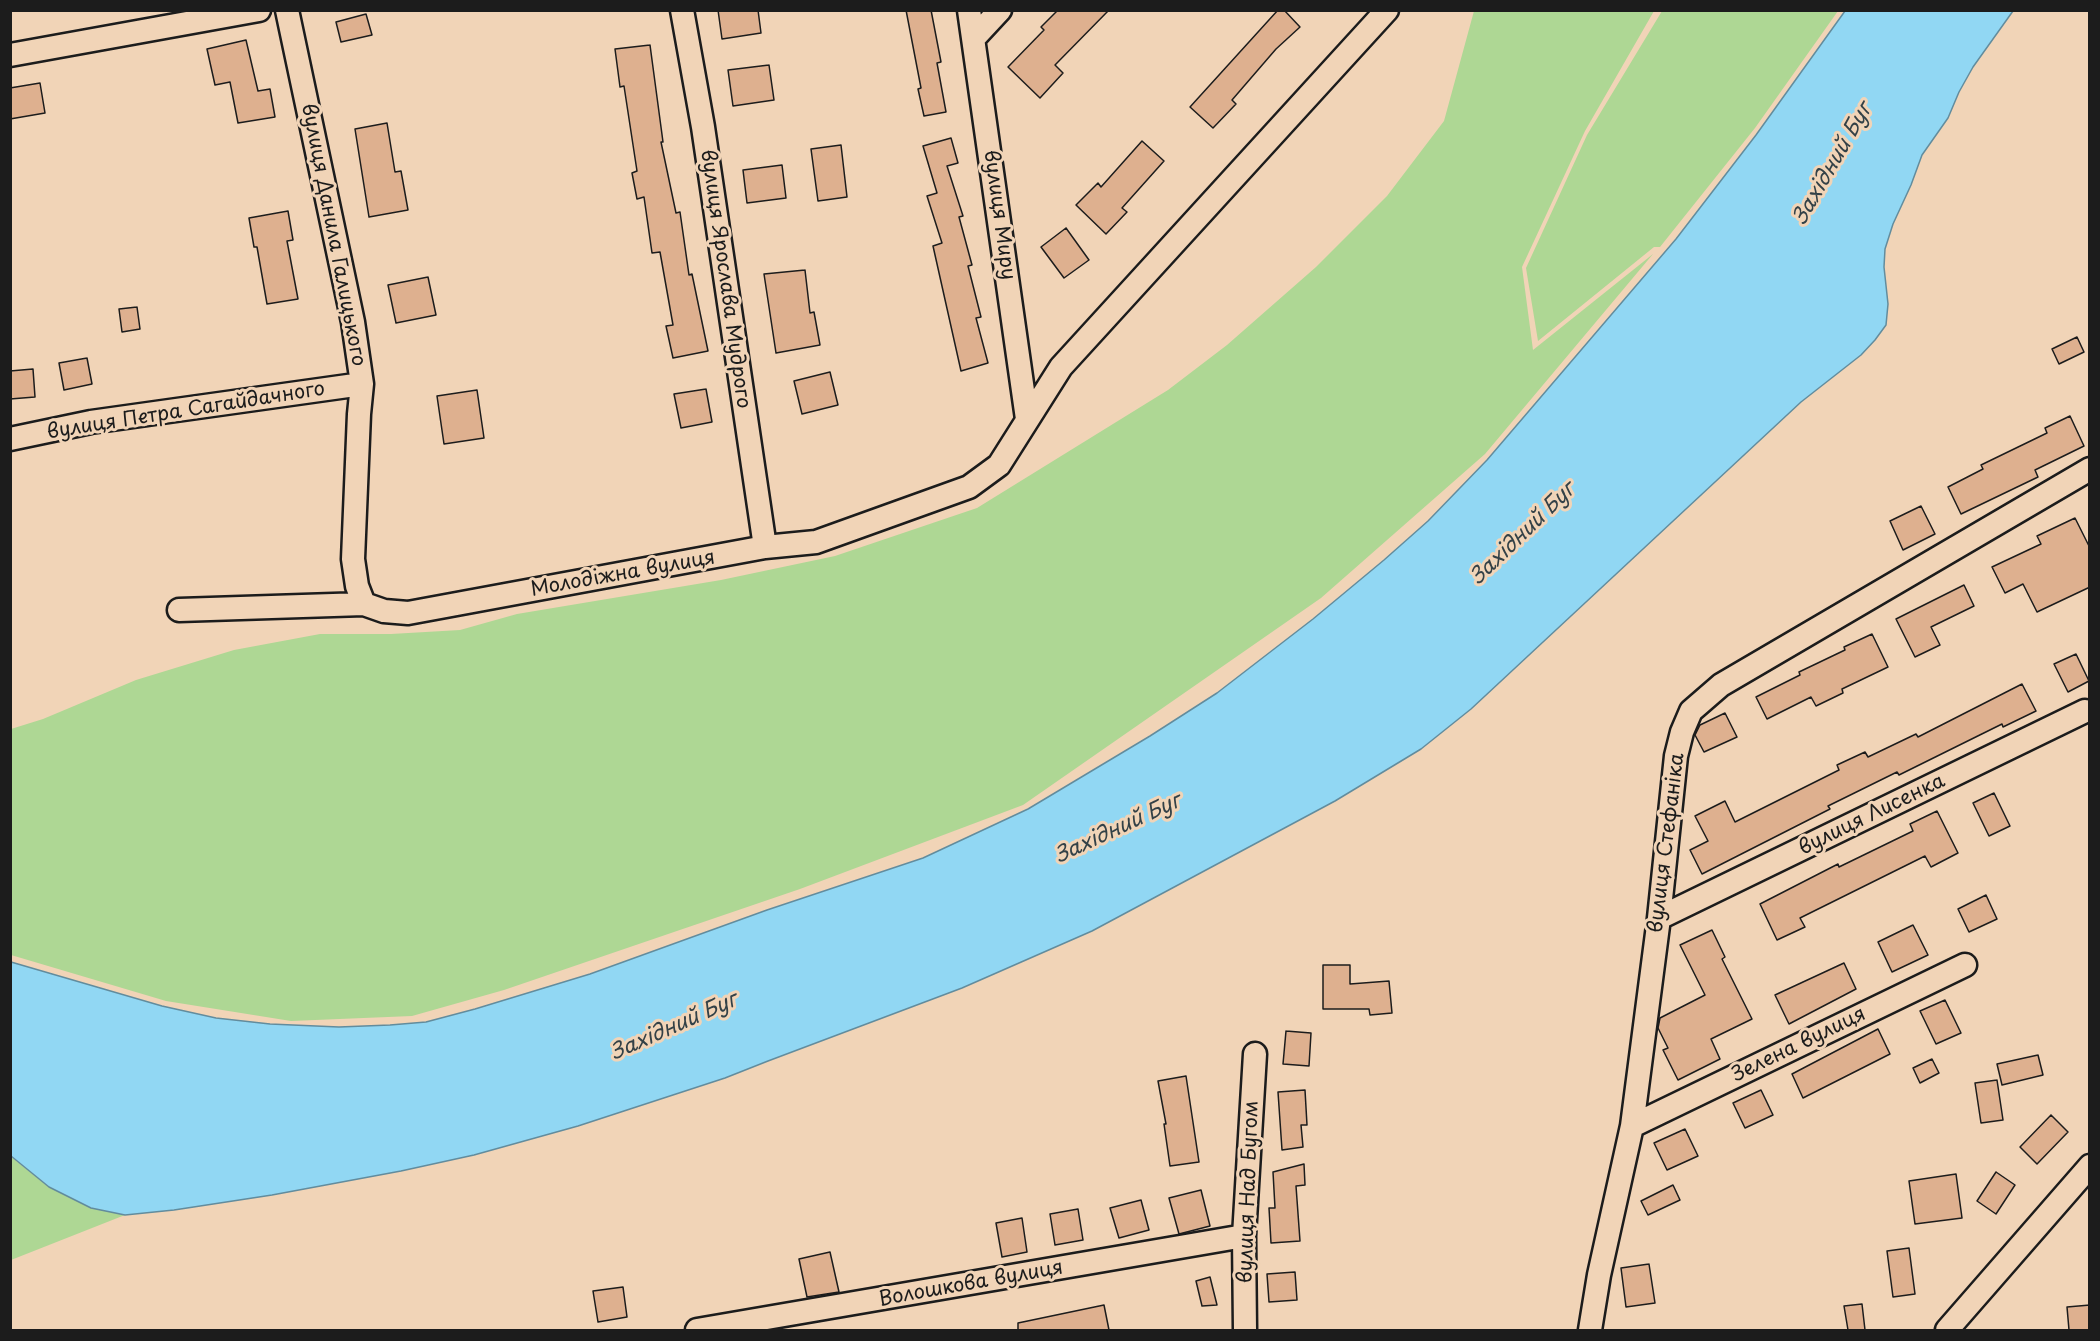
<!DOCTYPE html>
<meta charset="utf-8">
<style>
body{margin:0}
#map{position:relative;width:2100px;height:1341px;overflow:hidden;background:#f1d4b7;font-family:"Playpen Sans",sans-serif}
canvas{display:block}
.frame{position:absolute;inset:0;border:12px solid #1c1c1c;pointer-events:none}
</style>
<div id="map">
<canvas width="2100" height="1341"></canvas>
<div class="frame"></div>
</div>
<script>
const ctx = document.querySelector('canvas').getContext('2d');
ctx.lineJoin = 'round';
function fillPath(path, color) {
  ctx.fillStyle = color;
  ctx.fill(path, 'evenodd');
}
function toPath(rows) {
  const path = new Path2D();
  for (const r of rows) {
    path.moveTo(r[0], r[1]);
    for (let i = 2; i < r.length; i += 2) path.lineTo(r[i], r[i + 1]);
  }
  return path;
}
function strokePath(path, color, width, dash) {
  ctx.strokeStyle = color;
  ctx.lineWidth = width;
  ctx.lineCap = dash ? 'butt' : 'round';
  ctx.setLineDash(dash || []);
  ctx.stroke(path);
}
function label(font, color, halo, rows, align = 'center') {
  ctx.font = font + ' "Playpen Sans",sans-serif';
  ctx.lineWidth = 6;
  ctx.setLineDash([]);
  ctx.textBaseline = 'middle';
  ctx.strokeStyle = halo;
  ctx.fillStyle = color;
  for (const [text, x, y, turn = 0] of rows) {
    ctx.save();
    ctx.translate(x, y);
    ctx.rotate((+turn || 0) * Math.PI / 180);
    ctx.textAlign = isNaN(turn) ? turn : align;
    if (halo) ctx.strokeText(text, 0, 0);
    ctx.fillText(text, 0, 0);
    ctx.restore();
  }
}
fillPath(toPath([
 [1474,11,1654,11,1585,131,1522,267,1533,350,1653,254,1485,454,1321,598,1023,805,800,889,504,990,412,1016,291,1021,166,1001,11,955,11,729,43,719,136,680,234,650,320,634,391,634,460,630,517,614,721,580,835,556,977,508,1168,390,1227,345,1316,267,1387,196,1444,121],
 [1662,11,1838,11,1755,128,1660,247,1654,247,1538,341,1526,268,1587,135],
 [10,1156,49,1187,91,1208,125,1215,11,1260]
]), '#aed794');
const water = toPath([
 [1845,11,2013,11,1973,67,1959,92,1948,118,1922,155,1911,185,1893,224,1885,249,1884,267,1888,304,1886,325,1875,340,1861,355,1801,402,1471,709,1421,749,1335,801,1092,931,962,988,768,1061,725,1078,578,1126,474,1155,401,1171,272,1195,174,1210,125,1215,91,1208,49,1187,11,1156,11,962,162,1006,216,1018,270,1024,339,1027,390,1025,426,1022,475,1009,590,974,767,910,923,858,1028,809,1150,736,1217,693,1313,619,1384,560,1428,521,1487,460,1676,239,1756,135,1845,11]
]);
fillPath(water, '#91d7f3');
strokePath(water, '#628c9d', 1.5);
const building = toPath([
 [718,10,758,10,761,33,722,39,718,10],
 [906,10,931,10,941,62,937,63,946,112,924,116,918,89,921,88,906,10],
 [1058,10,1109,10,1055,65,1063,73,1040,98,1008,67,1044,30,1041,27,1058,10],
 [1278,10,1284,10,1300,27,1276,49,1232,100,1236,104,1213,128,1190,107,1278,10],
 [366,14,372,35,341,42,336,22,366,14],
 [246,40,258,91,270,89,275,117,238,123,230,82,215,85,207,49,246,40],
 [650,45,663,142,661,142,676,213,680,212,689,275,692,274,708,351,673,358,666,326,673,325,660,252,652,253,644,197,637,199,632,173,637,171,624,86,620,87,615,49,650,45],
 [769,65,774,100,733,106,728,70,769,65],
 [40,83,45,113,10,119,10,88,40,83],
 [387,123,395,172,401,171,408,210,369,217,355,129,387,123],
 [951,138,958,163,947,166,963,216,959,217,972,265,968,266,981,317,976,318,988,363,961,371,933,246,942,243,927,196,937,193,923,146,951,138],
 [1142,141,1164,161,1122,208,1127,212,1106,234,1076,205,1098,183,1101,187,1142,141],
 [841,145,847,197,818,201,811,149,841,145],
 [782,165,786,198,747,203,743,170,782,165],
 [288,211,293,240,287,241,298,299,267,304,257,247,254,247,249,218,288,211],
 [1066,228,1089,260,1064,278,1041,247,1066,228],
 [805,270,810,313,814,312,820,345,776,353,764,274,805,270],
 [428,277,436,315,396,323,388,285,428,277],
 [137,307,140,329,122,332,119,309,137,307],
 [2077,337,2084,352,2059,364,2052,349,2077,337],
 [87,358,92,384,64,390,59,363,87,358],
 [33,369,35,397,10,399,10,371,33,369],
 [830,372,838,405,802,414,794,381,830,372],
 [706,389,712,422,681,428,674,394,706,389],
 [477,390,484,438,444,444,437,396,477,390],
 [2070,416,2084,446,2035,470,2038,477,1961,514,1948,487,1983,469,1981,465,2047,433,2045,428,2070,416],
 [1921,506,1935,534,1903,550,1890,521,1921,506],
 [2075,518,2090,548,2090,587,2037,612,2023,584,2005,593,1992,567,2041,544,2037,536,2075,518],
 [1964,585,1974,606,1931,627,1940,645,1915,657,1896,619,1964,585],
 [1872,634,1888,667,1842,689,1843,693,1816,706,1811,697,1767,719,1756,697,1800,675,1799,672,1845,650,1844,647,1872,634],
 [2076,654,2089,681,2068,692,2054,664,2076,654],
 [2022,684,2036,711,2003,727,2002,724,1899,775,1897,772,1828,806,1830,809,1702,874,1690,850,1708,841,1695,816,1725,801,1735,822,1839,770,1837,765,1865,752,1868,757,1916,734,1918,737,2022,684],
 [1725,713,1737,737,1704,752,1695,735,1700,725,1725,713],
 [1994,793,2010,826,1989,836,1973,803,1994,793],
 [1937,811,1958,853,1931,867,1925,856,1800,918,1805,927,1777,940,1760,904,1838,864,1839,867,1913,831,1910,824,1937,811],
 [1986,895,1997,919,1969,932,1958,909,1986,895],
 [1913,925,1928,955,1892,972,1878,942,1913,925],
 [1712,930,1725,957,1722,959,1752,1019,1711,1039,1720,1059,1678,1080,1663,1050,1668,1048,1658,1028,1660,1018,1705,995,1680,945,1712,930],
 [1844,963,1856,989,1789,1024,1775,995,1844,963],
 [1323,965,1350,965,1350,984,1389,981,1392,1013,1370,1015,1369,1009,1323,1009,1323,965],
 [1945,1000,1961,1033,1936,1044,1920,1011,1945,1000],
 [1878,1029,1890,1054,1803,1098,1792,1074,1878,1029],
 [1286,1031,1311,1033,1309,1066,1283,1064,1286,1031],
 [2038,1055,2043,1075,2002,1085,1997,1064,2038,1055],
 [1932,1059,1939,1073,1920,1083,1913,1068,1932,1059],
 [1186,1076,1199,1162,1170,1166,1164,1124,1166,1124,1158,1081,1186,1076],
 [1997,1080,2003,1120,1981,1123,1975,1083,1997,1080],
 [1305,1090,1307,1125,1301,1125,1303,1147,1282,1150,1278,1092,1305,1090],
 [1761,1090,1773,1115,1745,1128,1733,1103,1761,1090],
 [2051,1115,2068,1132,2037,1164,2020,1147,2051,1115],
 [1685,1129,1698,1156,1667,1170,1654,1143,1685,1129],
 [1304,1164,1305,1185,1296,1186,1300,1241,1271,1243,1269,1208,1275,1208,1273,1172,1304,1164],
 [1996,1172,2015,1185,1996,1214,1977,1201,1996,1172],
 [1956,1174,1962,1218,1915,1224,1909,1181,1956,1174],
 [1673,1185,1680,1200,1648,1215,1641,1201,1673,1185],
 [1201,1190,1210,1226,1179,1234,1169,1198,1201,1190],
 [1141,1200,1149,1230,1119,1238,1110,1208,1141,1200],
 [1078,1209,1083,1240,1055,1245,1050,1214,1078,1209],
 [1022,1218,1027,1252,1002,1257,996,1223,1022,1218],
 [1909,1248,1915,1294,1893,1297,1887,1251,1909,1248],
 [830,1252,839,1292,807,1297,799,1259,830,1252],
 [1649,1264,1655,1303,1626,1307,1621,1268,1649,1264],
 [1295,1272,1297,1300,1269,1302,1267,1274,1295,1272],
 [1210,1277,1217,1305,1202,1306,1196,1281,1210,1277],
 [623,1287,627,1317,598,1322,593,1291,623,1287],
 [1862,1304,1865,1330,1848,1330,1844,1306,1862,1304],
 [1104,1305,1109,1330,1018,1330,1018,1323,1104,1305],
 [2090,1305,2090,1330,2069,1330,2067,1307,2090,1305]
]);
fillPath(building, '#deb08f');
strokePath(building, '#1c1c1c', 1.5);
const minor = toPath([
 [287,10,353,322,362,384,359,414,353,559,357,586,364,604],
 [682,10,703,127,765,547],
 [969,10,1027,419],
 [974,38,1000,10],
 [10,55,259,10],
 [10,439,91,422,362,384],
 [179,610,364,604,384,611,408,613,765,547,816,542,969,487,999,465,1061,367,1387,10],
 [1659,918,2085,711],
 [1632,1126,1965,965],
 [697,1330,1244,1236],
 [1245,1330,1244,1236,1255,1054],
 [1590,1330,1599,1275,1632,1126,1659,918,1676,756,1682,732,1691,711,1721,685,2090,469],
 [1947,1330,2090,1166]
]);
strokePath(minor, '#1c1c1c', 27);
strokePath(minor, '#f1d4b7', 22);
label('20px', '#1c1c1c', '#f1d4b7', [
 ["вулиця Миру",999,215,82],
 ["вулиця Данила Галицького",333,235,79],
 ["вулиця Ярослава Мудрого",725,279,82],
 ["вулиця Петра Сагайдачного",186,411,-9],
 ["Молодіжна вулиця",623,574,-10],
 ["вулиця Лисенка",1872,815,-26],
 ["вулиця Стефаніка",1667,843,-83],
 ["Зелена вулиця",1799,1045,-26],
 ["вулиця Над Бугом",1249,1192,-88],
 ["Волошкова вулиця",971,1284,-10]
]);
label('italic 21px', '#334147', '#f1d4b7', [
 ["Західний Буг",1833,164,-60],
 ["Західний Буг",1523,534,-44],
 ["Західний Буг",1118,829,-25],
 ["Західний Буг",674,1027,-24]
]);
</script>
